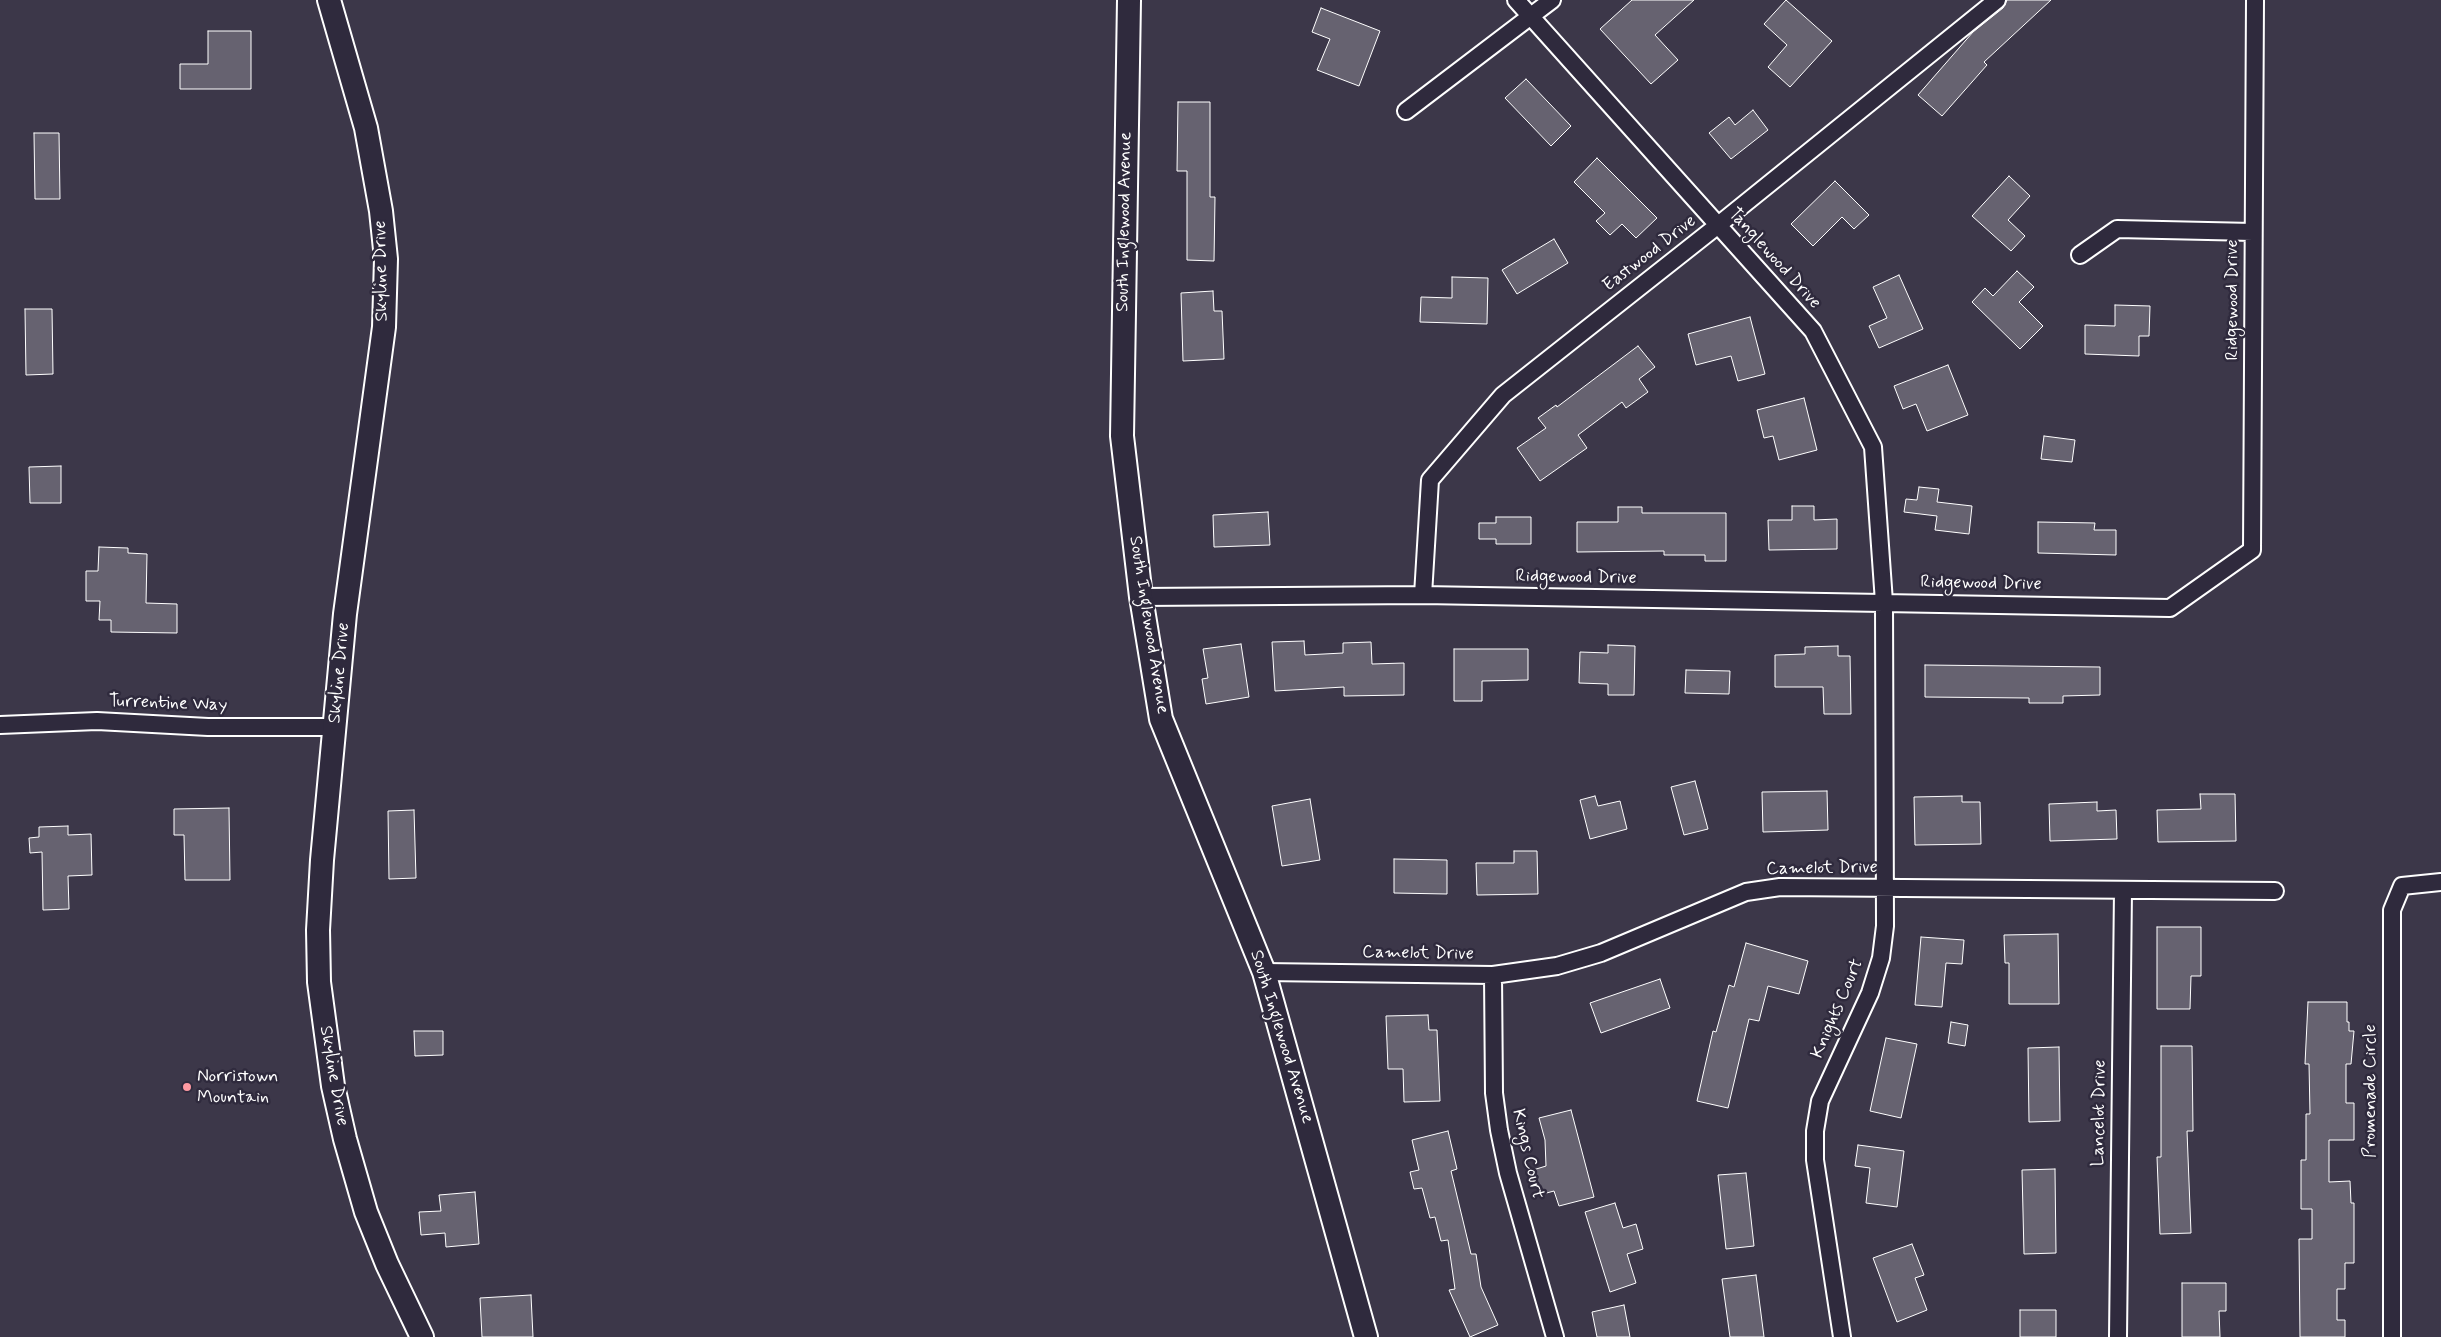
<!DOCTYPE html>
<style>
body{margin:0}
canvas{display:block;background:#3c3749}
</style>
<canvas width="2441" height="1337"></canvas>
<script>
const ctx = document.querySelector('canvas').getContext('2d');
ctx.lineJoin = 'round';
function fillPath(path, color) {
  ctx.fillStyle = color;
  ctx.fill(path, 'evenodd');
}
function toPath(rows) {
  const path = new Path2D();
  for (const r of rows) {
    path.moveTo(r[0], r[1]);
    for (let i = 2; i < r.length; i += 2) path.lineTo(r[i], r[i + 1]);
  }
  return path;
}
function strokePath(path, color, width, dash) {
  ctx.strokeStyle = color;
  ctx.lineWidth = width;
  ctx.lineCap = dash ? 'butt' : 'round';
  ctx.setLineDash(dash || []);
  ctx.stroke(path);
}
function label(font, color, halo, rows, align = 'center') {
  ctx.font = font + ' Mynerve,sans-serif';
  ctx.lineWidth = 5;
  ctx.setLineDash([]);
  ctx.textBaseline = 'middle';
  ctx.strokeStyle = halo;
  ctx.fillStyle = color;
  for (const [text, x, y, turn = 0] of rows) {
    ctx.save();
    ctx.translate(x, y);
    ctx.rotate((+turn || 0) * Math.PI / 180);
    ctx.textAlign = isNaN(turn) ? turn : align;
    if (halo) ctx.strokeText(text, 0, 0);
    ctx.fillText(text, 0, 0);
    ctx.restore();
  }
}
const building = toPath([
 [1632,0,1694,0,1655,35,1678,60,1651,84,1600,29,1632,0],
 [1786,0,1832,41,1790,87,1768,67,1787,45,1764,24,1786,0],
 [2007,0,2051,0,1984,62,1987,65,1942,116,1918,95,1973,32,2003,8,2007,0],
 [1321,8,1380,31,1359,86,1317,70,1330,39,1312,32,1321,8],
 [208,31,251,31,251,89,180,89,180,64,208,64,208,31],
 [1526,79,1571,126,1551,146,1505,98,1526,79],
 [1178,102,1210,102,1210,197,1215,197,1214,261,1187,260,1187,171,1177,171,1178,102],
 [1753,110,1768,130,1731,159,1709,133,1729,117,1735,125,1753,110],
 [34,133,59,133,60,199,35,199,34,133],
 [1597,158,1657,218,1636,238,1622,224,1610,235,1596,221,1605,213,1574,182,1597,158],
 [2009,176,2030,196,2008,220,2025,236,2011,251,1972,216,2009,176],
 [1835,181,1869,215,1854,229,1842,217,1813,246,1791,224,1835,181],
 [1554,239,1568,263,1517,294,1502,270,1554,239],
 [2017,271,2034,287,2019,302,2043,326,2020,349,1972,302,1985,288,1993,296,2017,271],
 [1899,275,1923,329,1879,348,1869,326,1887,318,1873,287,1899,275],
 [1452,277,1488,278,1487,324,1420,322,1421,297,1452,298,1452,277],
 [1213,291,1214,311,1222,311,1224,359,1183,361,1181,293,1213,291],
 [2115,305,2150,306,2149,336,2139,336,2139,356,2085,354,2085,325,2115,326,2115,305],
 [25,309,52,309,53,374,26,375,25,309],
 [1750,317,1765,374,1738,381,1731,356,1696,365,1688,334,1750,317],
 [1638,346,1655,367,1639,379,1648,392,1626,408,1622,402,1578,435,1587,448,1540,481,1517,448,1546,428,1538,418,1556,405,1557,407,1638,346],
 [1948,365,1968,415,1927,431,1916,404,1903,409,1894,386,1948,365],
 [1804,398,1817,450,1779,460,1773,436,1764,438,1757,410,1804,398],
 [2044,436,2075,440,2072,462,2041,459,2044,436],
 [61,466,61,503,30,503,29,467,61,466],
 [1919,487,1939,489,1937,502,1972,506,1969,534,1935,530,1937,516,1904,512,1906,499,1917,500,1919,487],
 [1792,506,1814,506,1814,520,1837,519,1837,549,1769,550,1768,520,1792,520,1792,506],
 [1618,507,1642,507,1642,513,1726,513,1726,561,1705,561,1705,555,1664,555,1664,551,1577,552,1577,522,1618,522,1618,507],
 [1268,512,1270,545,1214,547,1213,515,1268,512],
 [1496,517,1531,517,1531,544,1496,544,1496,539,1479,539,1479,523,1496,523,1496,517],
 [2038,522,2095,523,2094,530,2116,530,2116,555,2038,553,2038,522],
 [99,547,128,548,128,553,147,554,146,603,177,604,177,633,111,632,111,620,99,620,100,601,86,601,86,571,98,571,99,547],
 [1304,641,1305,655,1343,653,1343,643,1371,642,1372,664,1404,663,1404,695,1344,696,1344,687,1275,691,1272,642,1304,641],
 [1241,644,1249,697,1206,704,1202,679,1208,678,1203,649,1241,644],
 [1608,645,1635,646,1634,695,1608,695,1608,684,1579,683,1580,652,1608,653,1608,645],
 [1838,646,1838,656,1850,656,1851,714,1824,714,1823,687,1775,687,1775,655,1805,654,1805,647,1838,646],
 [1454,649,1528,649,1528,680,1482,681,1482,701,1454,701,1454,649],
 [1925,665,2100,667,2100,695,2063,696,2063,703,2029,703,2029,698,1925,697,1925,665],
 [1686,670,1730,671,1729,694,1685,693,1686,670],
 [1695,781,1708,829,1684,835,1671,787,1695,781],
 [1827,791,1828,830,1763,832,1762,792,1827,791],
 [2200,794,2235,794,2236,841,2158,842,2157,810,2201,809,2200,794],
 [1595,796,1598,806,1620,801,1627,829,1590,839,1580,800,1595,796],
 [1962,796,1962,802,1980,802,1981,844,1915,845,1914,797,1962,796],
 [1310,799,1320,860,1282,866,1272,806,1310,799],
 [2097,802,2097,811,2116,810,2117,839,2050,841,2049,804,2097,802],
 [229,808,230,880,185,880,184,835,174,835,174,809,229,808],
 [414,810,416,878,389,879,388,811,414,810],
 [68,826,68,835,91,834,92,875,68,876,69,909,43,910,42,852,30,853,29,838,39,837,39,827,68,826],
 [1514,851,1537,851,1538,894,1477,895,1476,863,1514,863,1514,851],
 [1394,859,1447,860,1447,894,1394,893,1394,859],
 [2157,927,2201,927,2201,976,2191,976,2190,1009,2157,1009,2157,927],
 [2058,934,2059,1004,2009,1004,2009,963,2005,963,2004,935,2058,934],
 [1921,937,1964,940,1962,964,1946,963,1942,1007,1915,1005,1921,937],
 [1746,943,1808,961,1799,994,1768,986,1759,1021,1749,1019,1728,1108,1697,1101,1713,1031,1716,1032,1729,985,1734,987,1746,943],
 [1660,979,1670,1008,1601,1033,1590,1003,1660,979],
 [2308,1002,2347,1002,2347,1022,2349,1022,2349,1031,2354,1031,2351,1064,2346,1064,2346,1103,2354,1103,2354,1140,2329,1140,2329,1182,2350,1181,2351,1203,2354,1203,2354,1263,2345,1263,2345,1289,2337,1289,2337,1320,2345,1320,2345,1337,2300,1337,2299,1239,2312,1239,2312,1209,2301,1209,2301,1160,2306,1160,2306,1114,2310,1114,2309,1064,2305,1064,2308,1002],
 [1428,1015,1429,1030,1437,1030,1440,1101,1404,1102,1403,1069,1388,1069,1386,1016,1428,1015],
 [1951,1022,1968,1025,1965,1046,1948,1043,1951,1022],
 [414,1031,443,1031,443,1055,415,1056,414,1031],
 [1886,1038,1917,1044,1901,1118,1870,1111,1886,1038],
 [2161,1046,2192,1046,2193,1131,2187,1131,2191,1233,2160,1234,2157,1157,2161,1157,2161,1046],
 [2059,1047,2060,1121,2029,1122,2028,1048,2059,1047],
 [1571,1110,1594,1197,1559,1206,1554,1191,1539,1195,1533,1170,1546,1166,1545,1140,1539,1118,1571,1110],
 [1448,1131,1457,1169,1451,1171,1471,1254,1476,1254,1481,1287,1498,1325,1470,1337,1449,1290,1455,1289,1448,1240,1441,1241,1435,1217,1430,1218,1422,1188,1414,1189,1410,1172,1419,1170,1412,1140,1448,1131],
 [1858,1145,1904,1151,1897,1207,1866,1203,1870,1168,1855,1166,1858,1145],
 [2055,1169,2056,1253,2024,1254,2022,1170,2055,1169],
 [1746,1173,1754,1246,1726,1249,1718,1175,1746,1173],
 [475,1192,479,1244,446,1247,445,1233,421,1235,419,1212,441,1211,439,1195,475,1192],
 [1615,1203,1623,1228,1636,1224,1643,1249,1627,1254,1636,1283,1610,1292,1585,1212,1615,1203],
 [1912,1244,1924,1275,1915,1278,1927,1310,1897,1322,1873,1258,1912,1244],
 [1756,1275,1764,1337,1730,1337,1722,1279,1756,1275],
 [2182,1283,2226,1283,2226,1311,2219,1311,2220,1337,2182,1337,2182,1283],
 [531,1295,533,1337,482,1337,480,1298,531,1295],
 [1624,1305,1630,1337,1597,1337,1592,1312,1624,1305],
 [2020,1310,2056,1310,2056,1337,2020,1337,2020,1310]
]);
fillPath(building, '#666270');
strokePath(building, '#fff', 1);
const street = toPath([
 [1516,0,1813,331,1873,447,1884,602,1885,926,1881,958,1870,993,1820,1101,1815,1131,1815,1160,1842,1337],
 [1406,111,1552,0],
 [2080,255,2117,229,2253,232],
 [1423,595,1430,480,1503,395,1717,226,1997,0],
 [1141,597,1423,595,2170,608,2252,550,2255,0],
 [0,725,97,721,208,727,335,727],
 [1264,972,1493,975,1557,966,1601,953,1746,892,1780,887,2275,891],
 [1493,975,1494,1093,1499,1130,1508,1173,1555,1337],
 [2118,1337,2123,890],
 [2392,1337,2392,910,2402,886,2441,882]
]);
const secondary = toPath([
 [329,0,366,128,381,211,386,259,384,327,345,614,322,860,318,930,319,982,333,1086,345,1139,366,1212,387,1264,422,1337],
 [1129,0,1122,436,1141,597,1161,719,1264,972,1366,1337]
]);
strokePath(street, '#fff', 20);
strokePath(secondary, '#fff', 26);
strokePath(street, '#2f2a3d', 16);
strokePath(secondary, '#2f2a3d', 22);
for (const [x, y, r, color] of [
 [187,1087,5,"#ff9aa2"]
]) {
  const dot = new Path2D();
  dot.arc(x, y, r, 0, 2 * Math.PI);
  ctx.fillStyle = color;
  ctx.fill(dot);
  strokePath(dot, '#2f2a3d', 2);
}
label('18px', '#fff', '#2f2a3d', [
 ["South Inglewood Avenue",1125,222,-89],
 ["Eastwood Drive",1650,254,-38],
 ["Tanglewood Drive",1774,259,48],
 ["Skyline Drive",382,271,-91],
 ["Ridgewood Drive",2233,300,-90],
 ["Ridgewood Drive",1576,578,1],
 ["Ridgewood Drive",1981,584,1],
 ["South Inglewood Avenue",1148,625,81],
 ["Skyline Drive",340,673,-85],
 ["Turrentine Way",168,704,2],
 ["Camelot Drive",1822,869,-1],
 ["Camelot Drive",1418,954,1],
 ["Knights Court",1838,1009,-67],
 ["South Inglewood Avenue",1281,1037,73],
 ["Skyline Drive",333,1076,80],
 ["Promenade Circle",2371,1091,-90],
 ["Lancelot Drive",2100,1113,-89],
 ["Kings Court",1527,1154,77]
]);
label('18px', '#fff', '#2f2a3d', [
 ["Norristown",197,1077],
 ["Mountain",197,1098]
], 'left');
</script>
